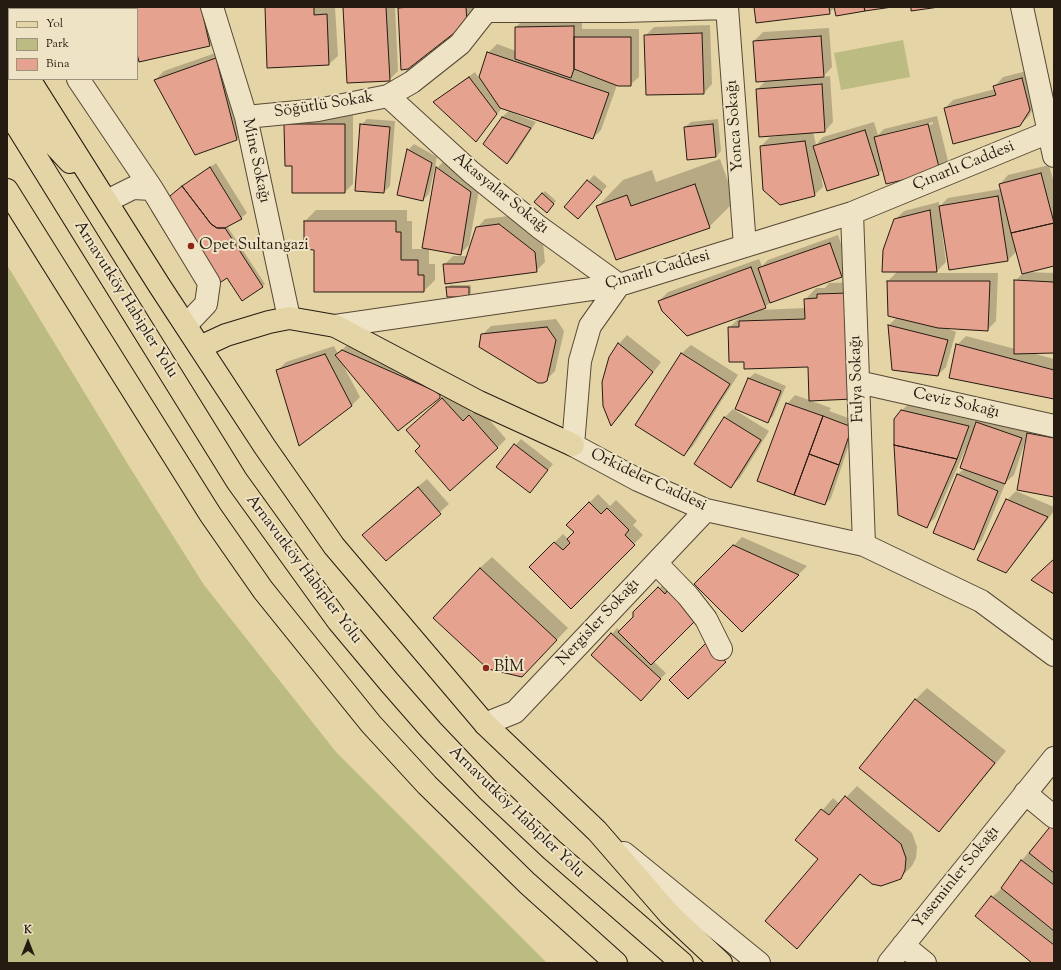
<!DOCTYPE html>
<meta charset="utf-8">
<style>
body{margin:0}
#map{position:relative;width:1061px;height:970px;overflow:hidden;background:#e5d4a5;font-family:"Sorts Mill Goudy",serif}
canvas{display:block}
.frame{position:absolute;inset:0;border:8px solid #261b11;pointer-events:none}
.legend{position:absolute;left:8px;top:8px;width:130px;height:72px;box-sizing:border-box;background:#eee3c4;border:1px solid #9e937c;margin:0;padding:5px 7px;list-style:none;font-size:12px;color:#261b11}
.legend li{display:flex;align-items:center;gap:8px;height:20px}
.legend b{width:20px;border:1px solid #9e937c}
.north{position:absolute;left:8px;top:922px;width:40px;height:40px;-webkit-text-stroke:3px #eee3c4;paint-order:stroke;rotate:0deg;font-size:11px;font-weight:700;line-height:16px;text-align:center;color:#261b11}
.north::after{content:'';display:block;margin:auto;width:14px;height:18px;background:#261b11;clip-path:polygon(50% 0,100% 100%,50% 72%,0 100%)}
</style>
<div id="map">
<canvas width="1061" height="970"></canvas>
<div class="frame"></div>
<ul class="legend">
<li><b style="height:5px;background:#e5d4a5"></b>Yol</li>
<li><b style="height:11px;background:#bcbb81"></b>Park</li>
<li><b style="height:11px;background:#e4a28f"></b>Bina</li>
</ul>
<div class="north">K</div>
</div>
<script>
const ctx = document.querySelector('canvas').getContext('2d');
ctx.lineJoin = 'round';
function fillPath(path, color) {
  ctx.fillStyle = color;
  ctx.fill(path, 'evenodd');
}
function toPath(rows) {
  const path = new Path2D();
  for (const r of rows) {
    path.moveTo(r[0], r[1]);
    for (let i = 2; i < r.length; i += 2) path.lineTo(r[i], r[i + 1]);
  }
  return path;
}
function strokePath(path, color, width, dash) {
  ctx.strokeStyle = color;
  ctx.lineWidth = width;
  ctx.lineCap = dash ? 'butt' : 'round';
  ctx.setLineDash(dash || []);
  ctx.stroke(path);
}
function label(font, color, halo, rows, align = 'center') {
  ctx.font = font + ' "Sorts Mill Goudy",serif';
  ctx.lineWidth = 4;
  ctx.setLineDash([]);
  ctx.textBaseline = 'middle';
  ctx.strokeStyle = halo;
  ctx.fillStyle = color;
  for (const [text, x, y, turn = 0] of rows) {
    ctx.save();
    ctx.translate(x, y);
    ctx.rotate((+turn || 0) * Math.PI / 180);
    ctx.textAlign = isNaN(turn) ? turn : align;
    if (halo) ctx.strokeText(text, 0, 0);
    ctx.fillText(text, 0, 0);
    ctx.restore();
  }
}
fillPath(toPath([
 [903,40,910,77,841,90,834,53],
 [7,265,129,466,204,585,336,752,547,963,7,963]
]), '#bcbb81');
fillPath(toPath([
 [127,7,211,7,218,36,209,45,137,49,137,9,128,9],
 [266,7,335,7,338,56,329,64],
 [344,7,395,7,398,71,389,80],
 [400,7,475,7,475,13,466,22,399,8],
 [755,7,886,7,835,7,829,13],
 [582,18,582,29,639,29,639,77,630,85,617,85,601,130,593,138,514,112,513,113,536,122,513,158,507,163,502,117,510,110,502,108,476,140,434,102,440,97,475,72,479,78,488,53,497,44,516,51,516,27,524,19],
 [578,69,587,73,586,74,577,71],
 [710,25,712,84,704,93,645,36,654,27],
 [829,28,832,67,823,77,830,76,833,122,825,131,813,132,816,145,823,137,874,122,878,135,884,129,937,116,948,161,939,170,883,169,878,174,821,167,820,167,823,187,814,195,761,146,770,137,801,134,801,133,757,90,766,80,754,41,763,32],
 [933,122,933,124,884,136,884,134],
 [224,50,246,131,237,139,196,153,155,80,164,71],
 [1031,70,1038,100,1029,116,1020,125,945,108,953,100,995,89,995,86,1003,77],
 [294,115,353,115,353,184,345,192,285,124],
 [367,119,395,121,390,186,384,192,361,125],
 [718,119,721,151,716,157,685,127,691,122],
 [414,144,437,157,429,194,423,200,398,195,408,150],
 [446,159,480,184,469,245,460,254,429,248,429,264,435,264,435,280,424,291,315,249,305,221,316,210,407,210,407,221,412,221,412,249,423,249,437,168],
 [720,159,735,201,709,227,598,206,623,180,652,170,656,182],
 [216,163,247,213,241,218,227,226,265,284,262,286,186,184],
 [1049,165,1054,183,1054,265,1026,272,1054,273,1054,352,1032,353,1054,359,1054,398,957,345,966,336,1015,349,1015,281,1023,273,1017,251,1008,260,944,231,942,231,946,262,935,273,998,273,996,321,987,330,943,327,956,332,946,367,938,375,889,325,897,317,888,281,898,271,895,220,904,211,939,202,939,207,948,198,1001,189,1000,184,1008,175],
 [594,175,607,186,584,212,566,207],
 [545,191,556,201,549,209,542,194],
 [508,216,543,243,545,262,536,271,444,265,453,256,468,256,477,228,485,219],
 [838,235,850,268,841,276,772,301,765,307,759,310,805,308,805,300,816,288,825,288,829,283,860,282,809,366,745,361,729,328,741,316,659,301,668,292,759,259,762,266,768,260],
 [450,285,471,285,471,293,468,296,447,288],
 [556,319,564,331,555,371,546,380,482,335,491,326],
 [627,335,661,362,620,416,612,424,619,344],
 [351,341,448,388,439,397,343,365,360,397,351,406,277,371,286,362,334,346,338,354],
 [691,345,738,375,693,446,684,455,637,424,682,353],
 [755,373,786,386,773,416,767,422,736,409,749,378],
 [451,390,472,413,478,407,506,439,497,448,421,446,416,422],
 [795,395,831,408,829,411,857,421,831,498,825,504,787,404],
 [911,402,977,418,974,425,985,414,1030,429,1028,434,1037,425,1054,428,1054,496,1025,442,1014,475,1006,482,982,540,973,549,934,533,958,474,964,469,967,449,966,448,935,518,926,526,902,410],
 [733,409,769,431,740,478,731,486,695,464,725,417],
 [521,439,553,464,530,492,497,466],
 [427,479,449,504,386,560,372,526],
 [1016,491,1054,507,1054,511,1014,563,1006,572,1007,500],
 [598,494,610,506,616,500,637,521,633,525,643,535,571,607,530,567,563,534,568,539,575,532,568,525],
 [742,537,807,566,742,630,696,584],
 [492,557,568,628,534,664,480,568],
 [668,580,704,611,653,661,666,673,646,694,612,634,617,628,620,631,634,617,634,612],
 [927,688,1006,751,950,819,939,831,861,768,916,699],
 [857,786,912,833,917,847,916,858,912,866,900,878,861,874,808,936,797,947,819,859,797,840,833,798,840,804],
 [1054,823,1054,963,1034,963,992,897,1001,889,1022,860]
]), '#0003');
const building = toPath([
 [126,7,201,7,210,46,139,62,137,54,137,9,127,9,126,7],
 [265,7,314,7,314,15,327,14,329,65,267,68,265,7],
 [343,7,386,7,390,81,347,83,343,7],
 [409,7,466,7,467,23,408,69,401,70,398,8,409,7],
 [754,7,829,7,830,14,756,23,754,7],
 [834,7,864,7,865,11,836,16,834,7],
 [864,7,892,7,865,11,864,7],
 [911,7,939,7,911,11,911,7],
 [574,26,574,69,571,78,515,59,515,27,574,26],
 [702,33,704,94,646,95,644,35,702,33],
 [821,36,824,77,756,82,753,41,821,36],
 [574,37,631,37,631,86,618,86,574,69,574,37],
 [487,52,609,93,593,139,500,108,479,77,487,52],
 [216,58,237,140,195,155,154,80,216,58],
 [469,77,497,114,476,142,433,102,469,77],
 [1022,78,1030,110,1020,126,953,144,944,108,996,95,993,86,1022,78],
 [822,84,825,132,759,137,756,89,822,84],
 [502,117,531,128,507,164,483,144,502,117],
 [284,124,345,124,345,193,292,193,292,166,285,166,284,124],
 [360,124,390,127,384,193,355,191,360,124],
 [713,124,716,157,687,160,684,127,713,124],
 [928,124,940,171,886,184,874,137,928,124],
 [865,130,879,175,827,191,813,146,865,130],
 [805,141,815,196,780,205,763,190,760,146,805,141],
 [407,149,432,163,423,201,397,195,407,149],
 [210,167,242,219,225,228,217,228,211,224,182,186,210,167],
 [436,167,471,192,461,255,422,248,436,167],
 [1041,173,1054,223,1011,233,999,184,1041,173],
 [587,180,602,192,578,219,564,207,587,180],
 [695,184,710,228,616,260,596,206,627,195,631,206,695,184],
 [182,186,211,224,217,228,225,228,263,287,242,301,227,278,203,294,152,211,182,186],
 [542,193,554,204,547,213,534,202,542,193],
 [998,196,1008,261,949,270,939,206,998,196],
 [930,210,937,272,882,272,883,250,894,219,930,210],
 [304,221,396,221,396,232,401,232,401,260,418,260,418,275,424,275,424,292,314,292,314,250,304,249,304,221],
 [1054,223,1054,266,1022,274,1011,233,1054,223],
 [499,224,535,252,537,272,445,284,443,264,464,264,476,227,499,224],
 [830,243,842,277,770,303,758,268,830,243],
 [751,267,766,308,687,336,662,311,658,301,751,267],
 [1014,280,1054,282,1054,353,1014,354,1014,280],
 [887,281,990,281,988,331,938,328,888,316,887,281],
 [446,287,469,287,469,297,447,297,446,287],
 [848,293,853,399,809,401,808,367,744,369,744,362,729,362,728,327,739,327,739,321,805,319,804,299,817,298,817,294,848,293],
 [888,325,948,340,938,376,892,370,888,325],
 [547,327,556,340,547,381,543,383,538,383,479,347,481,334,547,327],
 [618,343,653,372,611,426,603,406,602,382,609,357,618,343],
 [956,344,1054,370,1054,399,949,378,956,344],
 [342,350,435,391,440,395,440,398,398,431,335,355,342,350],
 [681,353,730,384,684,456,635,425,681,353],
 [325,354,352,406,299,446,276,370,325,354],
 [748,378,781,391,768,423,735,409,748,378],
 [442,398,463,421,469,415,498,448,450,491,415,451,420,446,406,430,442,398],
 [786,403,823,416,794,495,757,481,786,403],
 [901,410,969,426,957,459,894,445,894,419,901,410],
 [823,416,852,427,839,465,809,454,823,416],
 [724,417,761,440,731,488,694,464,724,417],
 [976,422,1022,438,1005,484,960,468,976,422],
 [1027,433,1054,438,1054,497,1017,490,1027,433],
 [514,444,548,470,530,493,496,467,514,444],
 [894,445,957,459,927,528,898,515,894,445],
 [809,454,839,465,825,505,794,495,809,454],
 [957,474,998,491,974,550,933,533,957,474],
 [418,487,441,514,386,561,362,535,418,487],
 [1006,499,1048,517,1006,573,977,560,1006,499],
 [589,502,601,514,607,508,629,530,625,535,635,545,571,609,529,567,554,542,563,550,570,543,567,539,574,532,566,525,589,502],
 [733,545,799,575,742,632,694,584,733,545],
 [1054,559,1054,594,1031,580,1054,559],
 [480,568,557,640,522,677,488,669,433,618,480,568],
 [658,587,665,594,667,591,696,620,651,665,618,632,633,617,633,612,658,587],
 [611,633,661,679,641,701,591,655,611,633],
 [706,643,726,662,688,699,669,680,706,643],
 [915,699,995,763,939,832,859,768,915,699],
 [845,796,901,844,906,858,905,870,901,879,881,886,872,884,860,874,797,949,765,921,818,859,795,840,821,809,829,815,845,796],
 [1053,823,1054,824,1054,873,1029,853,1053,823],
 [1021,860,1054,885,1054,931,1001,888,1021,860],
 [991,896,1054,945,1054,963,1032,963,975,916,991,896]
]);
fillPath(building, '#e4a28f');
strokePath(building, '#261b11', 1);
const minor = toPath([
 [29,7,31,9],
 [212,7,246,117,289,318],
 [727,7,745,246],
 [1022,7,1054,156],
 [486,11,623,11,727,8],
 [78,79,152,189],
 [388,96,471,172,539,227,619,285],
 [246,117,318,110,388,96,412,82,460,44,486,11],
 [107,201,133,188,152,189,209,283,206,304,186,325],
 [852,213,864,545],
 [619,285,590,326,580,361,573,445,638,480,706,510,864,545,981,601,1054,655],
 [335,326,619,285,852,213,1054,130],
 [858,382,1054,426],
 [656,563,688,596,706,619,721,649],
 [485,724,515,712,706,510],
 [1025,793,1054,817],
 [624,853,759,963],
 [903,945,925,963],
 [889,963,1054,758]
]);
const major = toPath([
 [200,347,226,335,269,322,289,318,335,326,479,402,573,445]
]);
const highway = toPath([
 [7,44,9,47],
 [7,77,44,134,70,162],
 [29,79,159,285,265,447,334,546,485,724,597,831,670,915,721,963],
 [7,110,237,481,338,621,389,682,431,730,488,790,552,850,682,963],
 [7,190,210,514,263,590,371,724,427,785,527,883,616,963]
]);
strokePath(minor, '#564936', 24);
strokePath(major, '#261b11', 24);
strokePath(highway, '#261b11', 24);
strokePath(minor, '#eee3c4', 22);
strokePath(major, '#e5d4a5', 22);
strokePath(highway, '#e5d4a5', 22);
for (const [x, y, r, color] of [
 [191,246,4,"#8f2418"],
 [486,668,4,"#8f2418"]
]) {
  const dot = new Path2D();
  dot.arc(x, y, r, 0, 2 * Math.PI);
  ctx.fillStyle = color;
  ctx.fill(dot);
  strokePath(dot, '#eee3c4', 1.5);
}
label('16px', '#261b11', '#eee3c4', [
 ["Söğütlü Sokak",324,106,-9],
 ["Yonca Sokağı",736,126,-94],
 ["Mine Sokağı",255,161,78],
 ["Çınarlı Caddesi",964,167,-22],
 ["Akasyalar Sokağı",500,194,39],
 ["Çınarlı Caddesi",658,271,-16],
 ["Arnavutköy Habipler Yolu",125,300,58],
 ["Fulya Sokağı",858,379,-92],
 ["Ceviz Sokağı",956,404,13],
 ["Orkideler Caddesi",648,481,25],
 ["Arnavutköy Habipler Yolu",303,570,53],
 ["Nergisler Sokağı",599,623,-47],
 ["Arnavutköy Habipler Yolu",516,813,44],
 ["Yaseminler Sokağı",957,878,-51]
]);
label('16px', '#261b11', '#eee3c4', [
 ["Opet Sultangazi",199,246],
 ["BİM",494,668]
], 'left');
</script>
